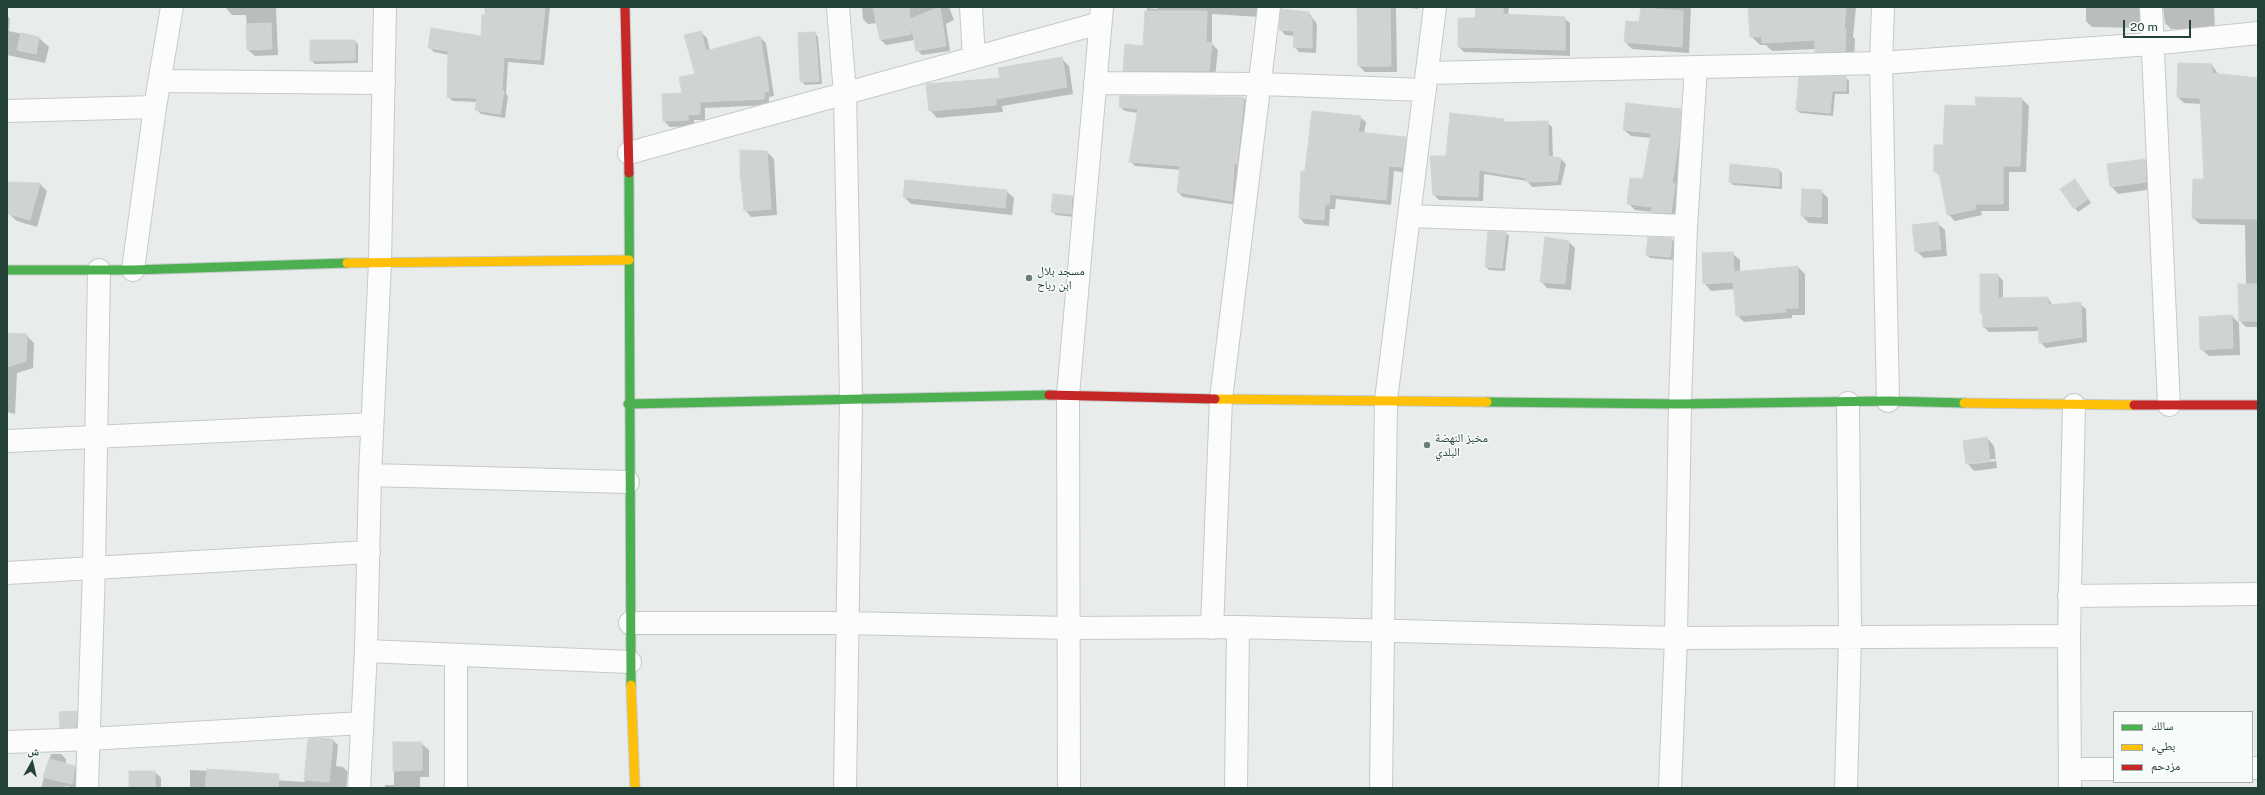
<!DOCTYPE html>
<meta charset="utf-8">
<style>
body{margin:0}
#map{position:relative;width:2265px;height:795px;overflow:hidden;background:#e8edeb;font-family:"Public Sans","Noto Naskh Arabic",sans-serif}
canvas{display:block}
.frame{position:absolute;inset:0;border:8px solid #24423a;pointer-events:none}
.legend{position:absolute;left:2113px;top:711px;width:140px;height:72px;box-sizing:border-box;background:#f7fbf9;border:1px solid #a3b1ad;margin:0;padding:5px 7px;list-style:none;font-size:12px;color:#24423a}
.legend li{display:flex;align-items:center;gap:8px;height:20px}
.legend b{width:20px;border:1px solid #a3b1ad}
.north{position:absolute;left:12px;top:743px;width:40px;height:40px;-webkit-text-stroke:3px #f7fbf9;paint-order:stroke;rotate:8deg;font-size:11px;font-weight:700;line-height:16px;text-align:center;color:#24423a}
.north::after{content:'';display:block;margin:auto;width:14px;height:18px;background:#24423a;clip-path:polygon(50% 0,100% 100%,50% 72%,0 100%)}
.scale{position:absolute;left:2123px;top:20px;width:68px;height:18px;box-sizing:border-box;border:2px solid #24423a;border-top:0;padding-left:5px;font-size:12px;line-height:14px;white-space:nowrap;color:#24423a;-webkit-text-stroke:3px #f7fbf9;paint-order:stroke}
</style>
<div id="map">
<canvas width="2265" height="795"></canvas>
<div class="frame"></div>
<ul class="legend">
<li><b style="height:5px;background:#4caf50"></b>سالك</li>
<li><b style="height:5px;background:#ffc107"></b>بطيء</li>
<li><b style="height:5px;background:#c62828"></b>مزدحم</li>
</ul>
<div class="north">ش</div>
<div class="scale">20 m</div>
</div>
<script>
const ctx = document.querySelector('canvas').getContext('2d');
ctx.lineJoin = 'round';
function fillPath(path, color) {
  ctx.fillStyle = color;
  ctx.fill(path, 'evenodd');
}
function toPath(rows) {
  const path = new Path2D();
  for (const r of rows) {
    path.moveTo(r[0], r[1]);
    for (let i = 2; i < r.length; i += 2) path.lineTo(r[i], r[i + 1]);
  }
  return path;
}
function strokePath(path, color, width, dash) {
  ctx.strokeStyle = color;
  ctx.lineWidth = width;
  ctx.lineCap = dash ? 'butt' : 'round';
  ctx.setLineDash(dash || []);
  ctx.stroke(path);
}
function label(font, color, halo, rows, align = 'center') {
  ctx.font = font + ' "Public Sans","Noto Naskh Arabic",sans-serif';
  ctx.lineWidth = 3;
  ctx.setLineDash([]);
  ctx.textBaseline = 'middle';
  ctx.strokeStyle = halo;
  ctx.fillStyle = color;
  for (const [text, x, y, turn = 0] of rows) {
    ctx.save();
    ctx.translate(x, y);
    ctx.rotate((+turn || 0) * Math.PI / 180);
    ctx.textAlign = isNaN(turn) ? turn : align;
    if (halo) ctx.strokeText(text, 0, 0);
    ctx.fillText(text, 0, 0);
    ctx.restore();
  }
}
fillPath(toPath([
 [225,7,276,7,278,55,255,56,248,50,246,15,232,15],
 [486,7,550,7,544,65,508,62,506,94,508,96,505,118,481,114,476,109,477,102,453,101,448,97,449,55,434,52,429,47,482,37],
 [862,7,949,7,954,20,946,24,950,51,922,55,917,50,915,40,886,45,881,40,878,23,868,24,863,19],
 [1158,7,1262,7,1261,17,1212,14,1212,44,1218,50,1215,77,1130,76,1124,70,1144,47,1147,8,1157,9],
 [1358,7,1396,7,1397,72,1365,72,1359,66],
 [1401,7,1418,7,1418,9],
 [1477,7,1509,7,1508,16,1564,18,1570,23,1570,56,1464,52,1459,47,1476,19],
 [1642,7,1691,7,1689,53,1632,49,1625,42,1640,23],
 [1749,7,1856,7,1853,37,1855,39,1854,60,1825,61,1816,49,1772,51,1766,45,1760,45,1751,36],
 [2086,7,2146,7,2145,28,2092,27,2086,21],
 [2163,7,2214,7,2215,29,2171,29,2165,23],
 [1309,13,1317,24,1316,53,1299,52,1294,46,1295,36,1285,35,1280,29],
 [7,15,10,19,9,31,39,38,49,47,45,63,7,55,7,59],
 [701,32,707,38,710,51,760,37,766,43,774,96,769,97,769,105,705,108,705,120,694,120,694,126,670,127,664,121,663,95,683,94,696,75],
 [815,33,818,37,822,84,805,85,801,81],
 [354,41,358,44,358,63,315,64,311,60],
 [1061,58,1069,66,1073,94,1002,106,1003,112,937,118,930,110,1001,79],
 [2212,65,2218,74,2258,79,2258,327,2246,327,2240,321,2246,285,2245,225,2200,224,2193,218,2205,180,2201,104,2184,103,2178,97],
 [1845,77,1849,81,1849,94,1835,94,1833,116,1800,113,1797,110],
 [1121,97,1244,98,1249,103,1242,168,1238,168,1237,205,1183,197,1178,192,1181,170,1135,166,1130,161,1138,113,1125,111,1120,107],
 [2022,99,2029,106,2026,172,2009,172,2009,211,1981,211,1982,215,1955,221,1948,214,1941,177,1935,171,1944,146],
 [1680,110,1687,117,1677,219,1659,218,1652,212,1635,210,1628,203,1644,180,1651,138,1631,136,1624,130],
 [1360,117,1366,122,1364,134,1406,138,1412,144,1408,173,1394,171,1391,205,1336,199,1335,209,1330,209,1329,226,1305,224,1300,218,1306,173],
 [1503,120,1507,123,1547,122,1552,127,1553,158,1561,159,1566,164,1561,185,1532,187,1527,181,1484,174,1483,201,1439,200,1434,195,1447,157],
 [767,152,774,159,777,215,751,217,745,210],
 [2145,160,2152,167,2153,189,2118,194,2111,186],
 [1779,170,1782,173,1782,189,1733,185,1730,182],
 [40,184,47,191,37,227,17,221,9,214],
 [2078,184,2091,203,2078,212,2075,208],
 [1006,191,1014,198,1012,215,911,204,904,197],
 [1821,191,1828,198,1828,224,1809,223,1802,216],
 [1072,196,1075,200,1074,217,1056,215,1052,212],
 [1937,223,1945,230,1947,256,1924,258,1916,251],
 [1506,233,1509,236,1505,271,1489,270,1486,267],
 [1671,239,1675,242,1673,260,1650,258,1647,255],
 [1569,242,1575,248,1571,290,1547,288,1541,281],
 [1732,253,1740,260,1740,272,1798,267,1805,274,1805,315,1792,315,1792,318,1744,322,1737,315,1734,289,1711,291,1704,283],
 [1998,275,2003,281,2003,299,2048,298,2053,306,2080,304,2086,309,2087,342,2046,348,2040,342,2039,331,1989,332,1984,327,1983,315,1981,312],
 [2232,316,2239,323,2240,355,2209,356,2201,349],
 [7,334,26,335,34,343,33,368,17,373,15,414,7,412],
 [1987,438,1994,446,1997,468,1974,471,1967,463],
 [1995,459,1996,461,1972,464,1972,462],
 [77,712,80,715,79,730,65,730,61,727],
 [318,739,333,740,338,745,336,766,343,767,348,772,346,788,190,788,190,770,267,774,272,780,305,782,309,740],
 [394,743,421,743,429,750,429,777,420,777,420,788,385,788,385,785,394,785],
 [51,754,61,754,66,759,66,764,75,766,80,772,77,788,65,786,65,788,41,788],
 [155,772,161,778,161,788,130,788]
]), '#0003');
const building = toPath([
 [485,7,545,7,540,60,504,57,502,90,504,91,500,114,475,110,477,98,447,97,448,51,428,48,431,28,481,36,482,15,485,15,485,7],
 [873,7,909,7,911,34,880,40,873,7],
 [940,7,946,46,916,51,910,19,940,7],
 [1357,7,1390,7,1391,66,1358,66,1357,7],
 [1476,7,1503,7,1503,14,1565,17,1565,50,1458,47,1458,18,1475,18,1476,7],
 [1748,7,1844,7,1846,9,1844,29,1846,29,1845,51,1815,52,1815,40,1762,43,1762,36,1750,37,1748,7],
 [1641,8,1683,11,1682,47,1624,42,1626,21,1639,22,1641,8],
 [1281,9,1309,12,1309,17,1312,18,1312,48,1293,47,1294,31,1279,30,1281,9],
 [1145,11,1207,11,1206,42,1212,43,1209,71,1123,71,1125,44,1143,46,1145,11],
 [271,23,272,49,247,50,246,24,271,23],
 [701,31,706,51,760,36,769,91,764,92,764,99,700,102,700,114,688,115,688,120,663,121,662,94,682,93,679,77,695,74,684,35,701,31],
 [815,32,819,81,800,82,798,33,815,32],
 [21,33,39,37,36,54,17,50,21,33],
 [310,40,355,40,355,60,310,61,310,40],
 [1062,57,1067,87,996,99,996,105,929,111,926,84,1000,78,998,68,1062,57],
 [2178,63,2212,64,2212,73,2258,78,2258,219,2192,218,2193,179,2204,179,2200,98,2177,97,2178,63],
 [1846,76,1846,91,1832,91,1830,113,1796,110,1799,77,1846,76],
 [1120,96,1244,97,1237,164,1234,163,1232,201,1177,192,1180,166,1129,162,1138,109,1119,107,1120,96],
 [1975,97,2022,98,2020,166,2003,166,2003,204,1975,204,1976,209,1947,215,1939,172,1934,172,1934,145,1943,145,1945,105,1976,106,1975,97],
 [1626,103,1681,109,1679,139,1672,183,1675,184,1671,213,1651,212,1652,207,1627,204,1630,178,1643,179,1651,133,1623,130,1626,103],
 [1312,111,1361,116,1358,132,1406,137,1402,167,1389,166,1386,200,1330,194,1329,204,1325,204,1324,220,1299,218,1301,171,1305,171,1312,111],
 [1450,113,1504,119,1503,122,1548,121,1548,156,1561,158,1557,181,1526,182,1526,178,1479,170,1478,197,1433,195,1430,156,1446,156,1450,113],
 [740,150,767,151,771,209,744,211,740,171,740,150],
 [2145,159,2146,182,2110,187,2107,164,2145,159],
 [1730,164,1779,169,1779,186,1729,182,1730,164],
 [2075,179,2088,199,2074,209,2060,189,2075,179],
 [905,180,1007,190,1005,208,903,197,905,180],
 [8,182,40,183,30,220,8,214,8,182],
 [1802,189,1822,190,1821,217,1801,216,1802,189],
 [1053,194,1072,196,1071,214,1051,212,1053,194],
 [1938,222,1941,249,1915,252,1912,225,1938,222],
 [1488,231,1506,232,1502,268,1485,267,1488,231],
 [1545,237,1569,241,1565,284,1540,282,1545,237],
 [1648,237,1672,238,1670,257,1646,255,1648,237],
 [1733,252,1734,272,1798,266,1798,308,1785,308,1786,312,1736,316,1733,282,1703,284,1702,253,1733,252],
 [1980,274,1998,274,1998,298,2048,297,2048,305,2081,302,2082,337,2039,343,2038,326,1983,327,1982,313,1980,313,1980,274],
 [2238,284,2257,284,2258,321,2239,321,2238,284],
 [2232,315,2233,348,2200,350,2199,317,2232,315],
 [7,333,27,334,26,361,7,367,7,333],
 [1987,437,1990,461,1966,464,1963,441,1987,437],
 [77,711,76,727,60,728,59,712,77,711],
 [318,738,333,739,329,782,304,780,308,739,318,738],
 [393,742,422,742,422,770,393,771,393,742],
 [49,759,75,766,72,784,43,777,49,759],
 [207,769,279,774,278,788,205,788,207,769],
 [129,771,155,771,155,788,129,788,129,771]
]);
fillPath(building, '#cfd4d2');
strokePath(building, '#d1d6d4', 1);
const street = toPath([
 [838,7,845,94,851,399,845,788],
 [971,7,974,57],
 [1883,7,1881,63,1888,401],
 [2151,7,2169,405],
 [1427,73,1881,63,2151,44,2258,33],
 [160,81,384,83],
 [1095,83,1261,84,1425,90],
 [7,111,155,107],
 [629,153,1100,23],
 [1409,216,1686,226],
 [133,270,155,107,172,7],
 [7,441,372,424],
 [370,475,628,482],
 [7,573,369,552],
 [2069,596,2258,594],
 [630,623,847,623,1069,628,1238,627,1676,638,2069,636],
 [1212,628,1221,399,1269,7],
 [366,651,630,662],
 [456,655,456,788],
 [7,742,89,739,362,723],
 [2252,768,2258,768],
 [2071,769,2114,769],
 [87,788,94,568,99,270],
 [359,788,366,651,370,475,380,262,385,7],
 [1069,788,1068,395,1102,7],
 [1236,788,1238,627],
 [1381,788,1386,400,1435,7],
 [1670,788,1676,638,1680,404,1686,226,1696,67],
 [1846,788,1850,637,1848,403],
 [2070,788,2069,636,2074,405]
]);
const fast = toPath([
 [629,173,631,685],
 [7,270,133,270,347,263],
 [1487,402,1680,404,1888,401,1964,403],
 [628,404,1049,395]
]);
const slow = toPath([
 [347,263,629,260],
 [1215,399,1487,402],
 [1964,403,2134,405],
 [631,685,635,788]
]);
const jam = toPath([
 [625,7,629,173],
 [1049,395,1215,399],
 [2134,405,2258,405]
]);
strokePath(street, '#c5cac8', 24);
strokePath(fast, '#c3cbc8', 11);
strokePath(slow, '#c3cbc8', 11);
strokePath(jam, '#c3cbc8', 11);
strokePath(street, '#fcfcfc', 22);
strokePath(fast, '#4caf50', 9);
strokePath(slow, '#ffc107', 9);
strokePath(jam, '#c62828', 9);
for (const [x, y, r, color] of [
 [1029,278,4,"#697e78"],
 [1427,445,4,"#697e78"]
]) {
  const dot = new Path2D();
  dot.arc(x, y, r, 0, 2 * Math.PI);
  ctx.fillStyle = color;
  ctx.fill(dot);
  strokePath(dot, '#f7fbf9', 1.5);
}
label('12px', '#24423a', '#f7fbf9', [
 ["مسجد بلال",1037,271],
 ["ابن رباح",1037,285],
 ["مخبز النهضة",1435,438],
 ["البلدي",1435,452]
], 'left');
</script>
